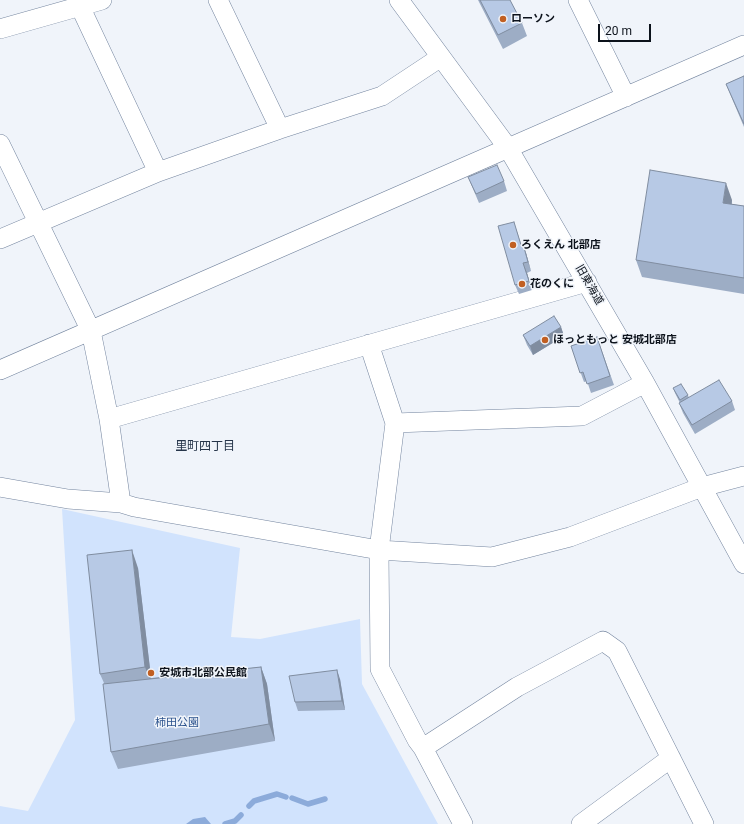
<!DOCTYPE html>
<meta charset="utf-8">
<style>
body{margin:0}
#map{position:relative;width:744px;height:824px;overflow:hidden;background:#f0f4fa;font-family:Roboto,sans-serif}
canvas{display:block}
.scale{position:absolute;left:598px;top:24px;width:53px;height:18px;box-sizing:border-box;border:2px solid #0c121b;border-top:0;padding-left:5px;font-size:12px;line-height:14px;white-space:nowrap;color:#0c121b;-webkit-text-stroke:3px #f0f4fa;paint-order:stroke}
</style>
<div id="map">
<canvas width="744" height="824"></canvas>
<div class="scale">20 m</div>
</div>
<script>
const ctx = document.querySelector('canvas').getContext('2d');
ctx.lineJoin = 'round';
function fillPath(path, color) {
  ctx.fillStyle = color;
  ctx.fill(path, 'evenodd');
}
function toPath(rows) {
  const path = new Path2D();
  for (const r of rows) {
    path.moveTo(r[0], r[1]);
    for (let i = 2; i < r.length; i += 2) path.lineTo(r[i], r[i + 1]);
  }
  return path;
}
function strokePath(path, color, width, dash) {
  ctx.strokeStyle = color;
  ctx.lineWidth = width;
  ctx.lineCap = dash ? 'butt' : 'round';
  ctx.setLineDash(dash || []);
  ctx.stroke(path);
}
function label(font, color, halo, rows, align = 'center') {
  ctx.font = font + ' Roboto,"Noto Sans JP",sans-serif';
  ctx.lineWidth = 3;
  ctx.setLineDash([]);
  ctx.textBaseline = 'middle';
  ctx.strokeStyle = halo;
  ctx.fillStyle = color;
  for (const [text, x, y, turn = 0] of rows) {
    ctx.save();
    ctx.translate(x, y);
    ctx.rotate((+turn || 0) * Math.PI / 180);
    ctx.textAlign = isNaN(turn) ? turn : align;
    if (halo) ctx.strokeText(text, 0, 0);
    ctx.fillText(text, 0, 0);
    ctx.restore();
  }
}
fillPath(toPath([
 [62,509,240,548,231,637,260,639,360,619,362,684,438,824,0,824,0,806,28,811,75,720]
]), '#d1e3fd');
fillPath(toPath([
 [205,817,211,824,186,824,193,819]
]), '#8cabda');
strokePath(toPath([
 [292,798,308,804,325,799],
 [249,806,254,801,277,794,286,797],
 [225,824,235,821,241,815]
]), '#8cabda', 5.5);
const minor = toPath([
 [77,0,158,172],
 [218,0,280,129],
 [399,0,508,148,645,383,744,564],
 [578,0,626,97],
 [0,29,102,0],
 [0,144,91,331,109,419,121,503],
 [0,239,158,172,280,129,382,96,441,57],
 [369,344,395,423,379,550,380,669,417,740,423,748,463,824],
 [0,370,744,45],
 [109,419,587,282],
 [395,423,582,416,645,383],
 [0,487,68,499,121,503,134,507,379,550,492,557,570,537,702,487,744,476],
 [423,748,517,687,603,641,617,651,704,824],
 [581,824,671,758]
]);
strokePath(minor, '#74859f', 20);
strokePath(minor, '#fff', 19);
fillPath(toPath([
 [478,0,510,0,522,23,527,36,503,49],
 [744,76,744,127,733,101,726,84],
 [468,177,504,181,507,191,479,203],
 [732,200,732,204,744,206,744,294,642,277,636,260],
 [514,222,521,244,526,253,531,271,527,273,532,290,519,294,515,285],
 [561,327,564,336,533,355,527,345,523,335],
 [597,337,614,385,591,393,587,381,584,382,571,346],
 [673,388,688,395,689,398,732,401,735,410,695,434,683,413,679,403,680,403,675,393],
 [138,568,151,678,261,667,267,684,275,741,118,769,111,752,104,683,100,674],
 [340,679,345,710,298,711,295,702]
]), '#9dadc5');
fillPath(toPath([
 [726,183,732,200,729,220,723,203],
 [523,244,526,253,531,271,528,262],
 [523,263,527,273,532,290],
 [561,327,564,336,533,355,530,346],
 [132,550,138,568,152,685,145,667],
 [261,667,267,684,275,741,269,724],
 [337,670,340,679,345,710,342,701]
]), '#808da0');
const building = toPath([
 [480,0,510,0,522,23,498,35,480,0],
 [744,76,744,124,726,84,744,76],
 [497,165,504,181,476,194,468,177,497,165],
 [650,170,726,183,723,203,744,206,744,278,636,260,650,170],
 [514,222,521,245,523,244,528,262,523,263,529,281,515,285,498,226,514,222],
 [554,316,561,327,530,346,523,335,554,316],
 [597,337,610,376,587,384,583,372,580,373,571,346,597,337],
 [719,380,732,401,692,425,679,403,719,380],
 [681,384,688,395,680,400,673,388,681,384],
 [132,550,145,667,100,674,87,555,132,550],
 [261,667,269,724,111,752,103,684,261,667],
 [337,670,342,701,295,702,289,676,337,670]
]);
fillPath(building, '#b7c9e5');
strokePath(building, '#808da0', 1);
for (const [x, y, r, color] of [
 [503,19,4,"#c15f22"],
 [513,245,4,"#c15f22"],
 [522,284,4,"#c15f22"],
 [545,340,4,"#c15f22"],
 [151,673,4,"#c15f22"]
]) {
  const dot = new Path2D();
  dot.arc(x, y, r, 0, 2 * Math.PI);
  ctx.fillStyle = color;
  ctx.fill(dot);
  strokePath(dot, '#f0f4fa', 1.5);
}
label('bold 11px', '#0c121b', '#f0f4fa', [
 ["ローソン",511,19],
 ["ろくえん 北部店",521,245],
 ["花のくに",530,284],
 ["ほっともっと 安城北部店",553,340],
 ["安城市北部公民館",159,673]
], 'left');
label('11px', '#0c121b', '#f0f4fa', [
 ["旧東海道",589,285,60]
]);
label('11px', '#2b528d', '#f0f4fa', [
 ["柿田公園",177,723]
]);
label('12px', '#26354a', '#f0f4fa', [
 ["里町四丁目",205,447]
]);
</script>
